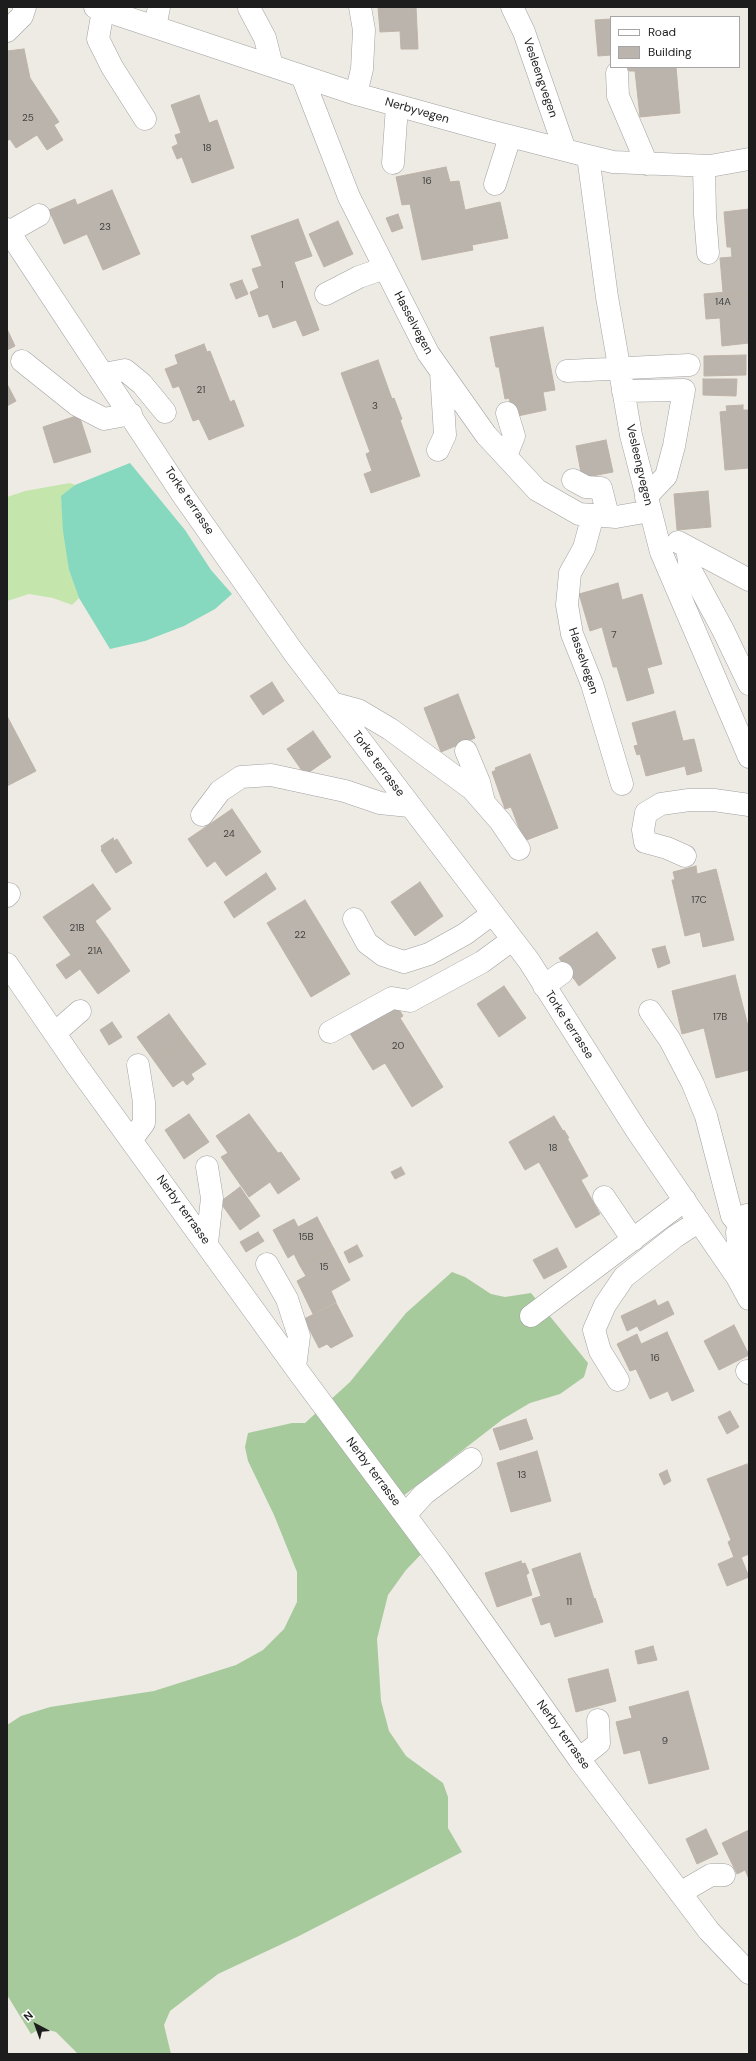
<!DOCTYPE html>
<style>
body{margin:0}
#map{position:relative;width:756px;height:2061px;overflow:hidden;background:#eeebe4;font-family:"DM Sans",sans-serif}
canvas{display:block}
.frame{position:absolute;inset:0;border:8px solid #1d1d1d;pointer-events:none}
.legend{position:absolute;left:610px;top:16px;width:130px;height:52px;box-sizing:border-box;background:#fff;border:1px solid #a5a5a5;margin:0;padding:5px 7px;list-style:none;font-size:12px;color:#1d1d1d}
.legend li{display:flex;align-items:center;gap:8px;height:20px}
.legend b{width:20px;border:1px solid #a5a5a5}
.north{position:absolute;left:16px;top:2005px;width:40px;height:40px;-webkit-text-stroke:3px #fff;paint-order:stroke;rotate:319deg;font-size:11px;font-weight:700;line-height:16px;text-align:center;color:#1d1d1d}
.north::after{content:'';display:block;margin:auto;width:14px;height:18px;background:#1d1d1d;clip-path:polygon(50% 0,100% 100%,50% 72%,0 100%)}
</style>
<div id="map">
<canvas width="756" height="2061"></canvas>
<div class="frame"></div>
<ul class="legend">
<li><b style="height:5px;background:#fff"></b>Road</li>
<li><b style="height:11px;background:#bab4ad"></b>Building</li>
</ul>
<div class="north">N</div>
</div>
<script>
const ctx = document.querySelector('canvas').getContext('2d');
ctx.lineJoin = 'round';
function fillPath(path, color) {
  ctx.fillStyle = color;
  ctx.fill(path, 'evenodd');
}
function toPath(rows) {
  const path = new Path2D();
  for (const r of rows) {
    path.moveTo(r[0], r[1]);
    for (let i = 2; i < r.length; i += 2) path.lineTo(r[i], r[i + 1]);
  }
  return path;
}
function strokePath(path, color, width, dash) {
  ctx.strokeStyle = color;
  ctx.lineWidth = width;
  ctx.lineCap = dash ? 'butt' : 'round';
  ctx.setLineDash(dash || []);
  ctx.stroke(path);
}
function label(font, color, halo, rows, align = 'center') {
  ctx.font = font + ' "DM Sans",sans-serif';
  ctx.lineWidth = 4;
  ctx.setLineDash([]);
  ctx.textBaseline = 'middle';
  ctx.strokeStyle = halo;
  ctx.fillStyle = color;
  for (const [text, x, y, turn = 0] of rows) {
    ctx.save();
    ctx.translate(x, y);
    ctx.rotate((+turn || 0) * Math.PI / 180);
    ctx.textAlign = isNaN(turn) ? turn : align;
    if (halo) ctx.strokeText(text, 0, 0);
    ctx.fillText(text, 0, 0);
    ctx.restore();
  }
}
fillPath(toPath([
 [70,483,75,485,61,497,69,570,79,598,72,605,53,598,29,594,7,601,7,497,25,491]
]), '#c4e5ac');
fillPath(toPath([
 [452,1272,465,1277,491,1294,505,1297,531,1293,588,1363,584,1377,560,1394,530,1403,503,1419,394,1503,427,1548,406,1570,388,1595,377,1639,381,1701,389,1731,406,1756,443,1783,448,1797,448,1828,462,1852,299,1936,218,1974,170,2011,164,2025,171,2054,78,2054,56,2032,41,2028,31,2034,7,1995,7,1725,21,1716,50,1707,154,1691,236,1665,263,1650,284,1629,297,1602,297,1572,274,1515,248,1461,245,1447,248,1433,292,1423,305,1423,350,1382,406,1313]
]), '#a6ca9b');
fillPath(toPath([
 [130,463,185,530,211,570,232,594,215,609,184,626,145,641,110,649,79,598,69,570,63,531,61,496,75,485]
]), '#86d8be');
const building = toPath([
 [378,7,416,7,418,49,401,49,400,31,380,32,378,7],
 [611,19,611,55,598,56,595,20,611,19],
 [24,49,30,78,59,122,54,125,63,140,47,150,37,135,16,148,10,139,7,141,7,51,24,49],
 [628,67,676,67,680,113,640,117,635,71,629,71,628,67],
 [199,95,209,123,217,120,234,168,192,183,182,157,177,159,172,147,178,144,175,135,181,133,171,105,199,95],
 [446,167,450,182,459,181,465,210,500,202,508,238,472,245,473,250,422,260,410,204,402,205,396,177,446,167],
 [112,190,140,254,103,270,87,234,64,244,49,210,75,199,77,205,112,190],
 [749,209,749,293,726,295,726,292,723,292,720,258,732,257,731,247,727,247,724,212,749,209],
 [398,214,403,228,392,232,386,218,398,214],
 [298,219,312,256,294,262,319,330,303,336,296,320,273,328,268,314,259,317,250,292,259,288,252,269,262,266,251,236,298,219],
 [338,221,353,254,324,267,309,234,338,221],
 [242,280,248,294,236,299,230,284,242,280],
 [726,292,726,295,749,293,749,343,722,346,720,318,706,319,704,294,726,292],
 [543,327,555,390,543,392,546,410,513,417,509,398,505,399,499,367,496,367,490,337,543,327],
 [7,329,15,346,7,350,7,329],
 [204,344,207,352,210,351,230,402,234,400,244,426,209,440,199,419,193,421,179,386,173,388,165,369,178,364,175,355,204,344],
 [746,355,746,375,704,376,704,356,746,355],
 [378,360,392,399,394,398,402,419,400,420,420,476,371,493,364,474,372,471,366,454,370,452,341,373,378,360],
 [703,379,737,379,736,396,703,395,703,379],
 [7,384,16,401,7,406,7,384],
 [743,405,743,410,749,410,749,468,725,470,720,412,727,411,726,406,743,405],
 [79,415,91,452,54,463,43,427,79,415],
 [606,440,613,472,582,478,576,446,606,440],
 [708,491,711,527,677,530,674,494,708,491],
 [618,583,622,600,642,594,662,664,647,668,654,693,627,701,617,667,613,667,602,627,590,631,579,594,618,583],
 [272,682,284,701,263,715,250,696,272,682],
 [458,694,475,738,441,752,424,708,458,694],
 [675,711,683,741,694,739,702,771,687,775,685,766,646,776,640,754,637,755,634,746,638,745,632,723,675,711],
 [7,716,36,771,7,786,7,716],
 [313,731,331,757,305,775,287,749,313,731],
 [530,754,558,828,524,841,511,807,505,809,492,772,496,770,495,768,530,754],
 [232,809,261,852,226,876,215,861,207,867,188,839,232,809],
 [113,838,114,841,117,839,132,863,116,873,101,850,102,849,101,846,113,838],
 [696,866,697,874,716,869,734,940,703,947,700,932,685,936,672,880,675,880,673,872,696,866],
 [266,873,276,889,234,918,224,902,266,873],
 [420,882,443,916,415,936,391,902,420,882],
 [93,884,111,909,95,921,108,939,61,972,56,965,71,955,43,917,93,884],
 [305,900,350,974,311,997,267,923,305,900],
 [597,932,616,958,579,986,559,958,597,932],
 [108,939,130,971,98,994,80,969,66,979,61,972,108,939],
 [665,946,670,963,658,968,652,949,665,946],
 [735,975,749,1030,749,1070,716,1078,704,1028,682,1034,672,991,735,975],
 [504,986,526,1018,499,1037,477,1004,504,986],
 [394,1001,403,1016,400,1018,443,1087,412,1107,385,1063,373,1070,348,1030,394,1001],
 [169,1014,187,1039,155,1062,137,1037,169,1014],
 [112,1022,122,1037,109,1045,100,1030,112,1022],
 [187,1039,206,1064,191,1074,194,1079,187,1085,183,1080,173,1087,155,1062,187,1039],
 [189,1114,209,1142,184,1159,165,1130,189,1114],
 [249,1114,278,1153,276,1154,281,1152,300,1179,278,1194,270,1182,249,1197,221,1157,228,1153,216,1136,249,1114],
 [554,1116,563,1131,564,1130,569,1138,567,1138,588,1176,581,1180,600,1214,576,1228,539,1162,525,1170,509,1142,554,1116],
 [401,1167,405,1174,395,1179,391,1172,401,1167],
 [240,1187,260,1216,240,1230,220,1202,240,1187],
 [317,1217,334,1249,300,1266,294,1254,288,1258,273,1230,294,1219,298,1227,317,1217],
 [258,1232,264,1241,246,1252,240,1242,258,1232],
 [357,1245,363,1256,349,1263,344,1252,357,1245],
 [557,1248,567,1267,544,1279,533,1260,557,1248],
 [334,1249,350,1280,331,1291,336,1302,313,1314,297,1281,306,1276,300,1266,334,1249],
 [655,1300,658,1306,668,1301,674,1314,640,1331,637,1326,627,1331,621,1316,655,1300],
 [336,1303,353,1336,331,1348,327,1344,319,1348,304,1319,336,1303],
 [734,1325,749,1355,719,1370,704,1341,734,1325],
 [667,1332,694,1391,672,1401,668,1391,650,1399,636,1369,630,1371,617,1344,637,1334,641,1344,667,1332],
 [730,1411,739,1427,727,1434,718,1417,730,1411],
 [526,1419,533,1439,500,1450,493,1429,526,1419],
 [537,1451,551,1501,511,1512,497,1463,537,1451],
 [747,1464,749,1470,749,1554,735,1560,728,1542,731,1540,707,1479,747,1464],
 [667,1470,671,1481,664,1485,659,1474,667,1470],
 [580,1553,594,1599,595,1598,603,1622,555,1637,550,1622,541,1625,532,1599,541,1596,532,1569,580,1553],
 [734,1557,735,1560,741,1557,749,1577,727,1586,718,1564,734,1557],
 [521,1561,522,1564,525,1563,529,1573,526,1575,532,1595,497,1607,485,1573,521,1561],
 [653,1646,657,1660,638,1664,635,1651,653,1646],
 [608,1669,616,1701,576,1712,568,1679,608,1669],
 [688,1691,709,1769,649,1784,640,1750,624,1754,616,1722,632,1718,629,1707,688,1691],
 [706,1829,718,1854,697,1864,686,1839,706,1829],
 [749,1830,749,1879,745,1870,737,1874,722,1843,749,1830]
]);
fillPath(building, '#bab4ad');
strokePath(building, '#beb3a7', 1);
const minor = toPath([
 [95,7,356,94,490,131,588,156,613,162,710,166,749,159],
 [512,7,524,32,565,150],
 [249,8,265,38,272,66],
 [103,10,98,39,112,67,145,119],
 [155,27,159,7],
 [7,31,22,16,25,7],
 [617,73,618,96,647,164],
 [302,76,349,197,428,353,486,435,537,490,579,514,616,517,650,511],
 [356,94,362,69,364,30,360,7],
 [588,156,607,297,631,435,661,552,749,757],
 [393,163,397,106],
 [704,166,705,215,708,253],
 [495,184,510,137],
 [7,229,182,494,294,653,529,961,637,1131,737,1277,749,1299],
 [9,232,39,215],
 [326,294,359,277,385,268],
 [22,361,77,405,104,419,131,414],
 [567,371,689,365],
 [104,374,125,370,142,384,165,412],
 [623,391,684,390,674,446,666,476,646,497],
 [438,450,445,435,441,372],
 [506,456,514,436,507,413],
 [573,480,586,487,601,488,608,516],
 [593,515,584,548,570,573,567,605,572,634,592,684,622,784],
 [678,542,749,580],
 [687,547,690,569,723,630,749,684],
 [332,703,358,710,390,729,472,789,500,821,519,849],
 [466,751,479,782,484,802],
 [202,815,220,791,241,777,271,775,345,791,380,803,409,806],
 [685,856,667,848,645,842,643,830,646,813,661,804,689,800,714,800,749,805],
 [7,896,9,894],
 [354,919,367,943,383,955,404,962,429,954,465,934,492,914],
 [7,964,75,1063,300,1374,440,1562,579,1759,709,1931,749,1973],
 [544,986,562,973],
 [650,1011,670,1040,693,1084,706,1116,732,1216,740,1226],
 [330,1032,392,998,410,1001,482,962,512,940],
 [55,1033,80,1011],
 [132,1139,144,1123,144,1102,138,1065],
 [207,1167,212,1198,207,1243],
 [604,1197,633,1240],
 [267,1264,287,1299,299,1336,295,1367],
 [741,1283,737,1232,747,1215],
 [531,1316,685,1200],
 [747,1371,749,1373],
 [618,1380,600,1351,594,1330,605,1305,624,1277,676,1236,699,1221],
 [405,1515,424,1494,471,1459],
 [579,1759,599,1743,598,1720],
 [680,1893,711,1875,724,1875]
]);
strokePath(minor, '#a1a1a1', 23);
strokePath(minor, '#fff', 22);
label('10px', '#444341', null, [
 ["25",28,118],
 ["18",207,148],
 ["16",427,181],
 ["23",105,227],
 ["1",282,285],
 ["14A",723,302],
 ["21",201,390],
 ["3",375,406],
 ["7",614,635],
 ["24",229,834],
 ["17C",699,900],
 ["21B",77,928],
 ["22",300,935],
 ["21A",95,951],
 ["17B",720,1017],
 ["20",398,1046],
 ["18",553,1148],
 ["15B",306,1237],
 ["15",324,1267],
 ["16",655,1358],
 ["13",522,1475],
 ["11",569,1602],
 ["9",665,1741]
]);
label('12px', '#1d1d1d', '#fff', [
 ["Vesleengvegen",540,78,71],
 ["Nerbyvegen",417,111,16],
 ["Hasselvegen",413,323,62],
 ["Vesleengvegen",639,465,77],
 ["Torke terrasse",189,501,56],
 ["Hasselvegen",583,661,71],
 ["Torke terrasse",378,764,53],
 ["Torke terrasse",569,1025,57],
 ["Nerby terrasse",183,1210,54],
 ["Nerby terrasse",373,1472,53],
 ["Nerby terrasse",563,1735,54]
]);
</script>
